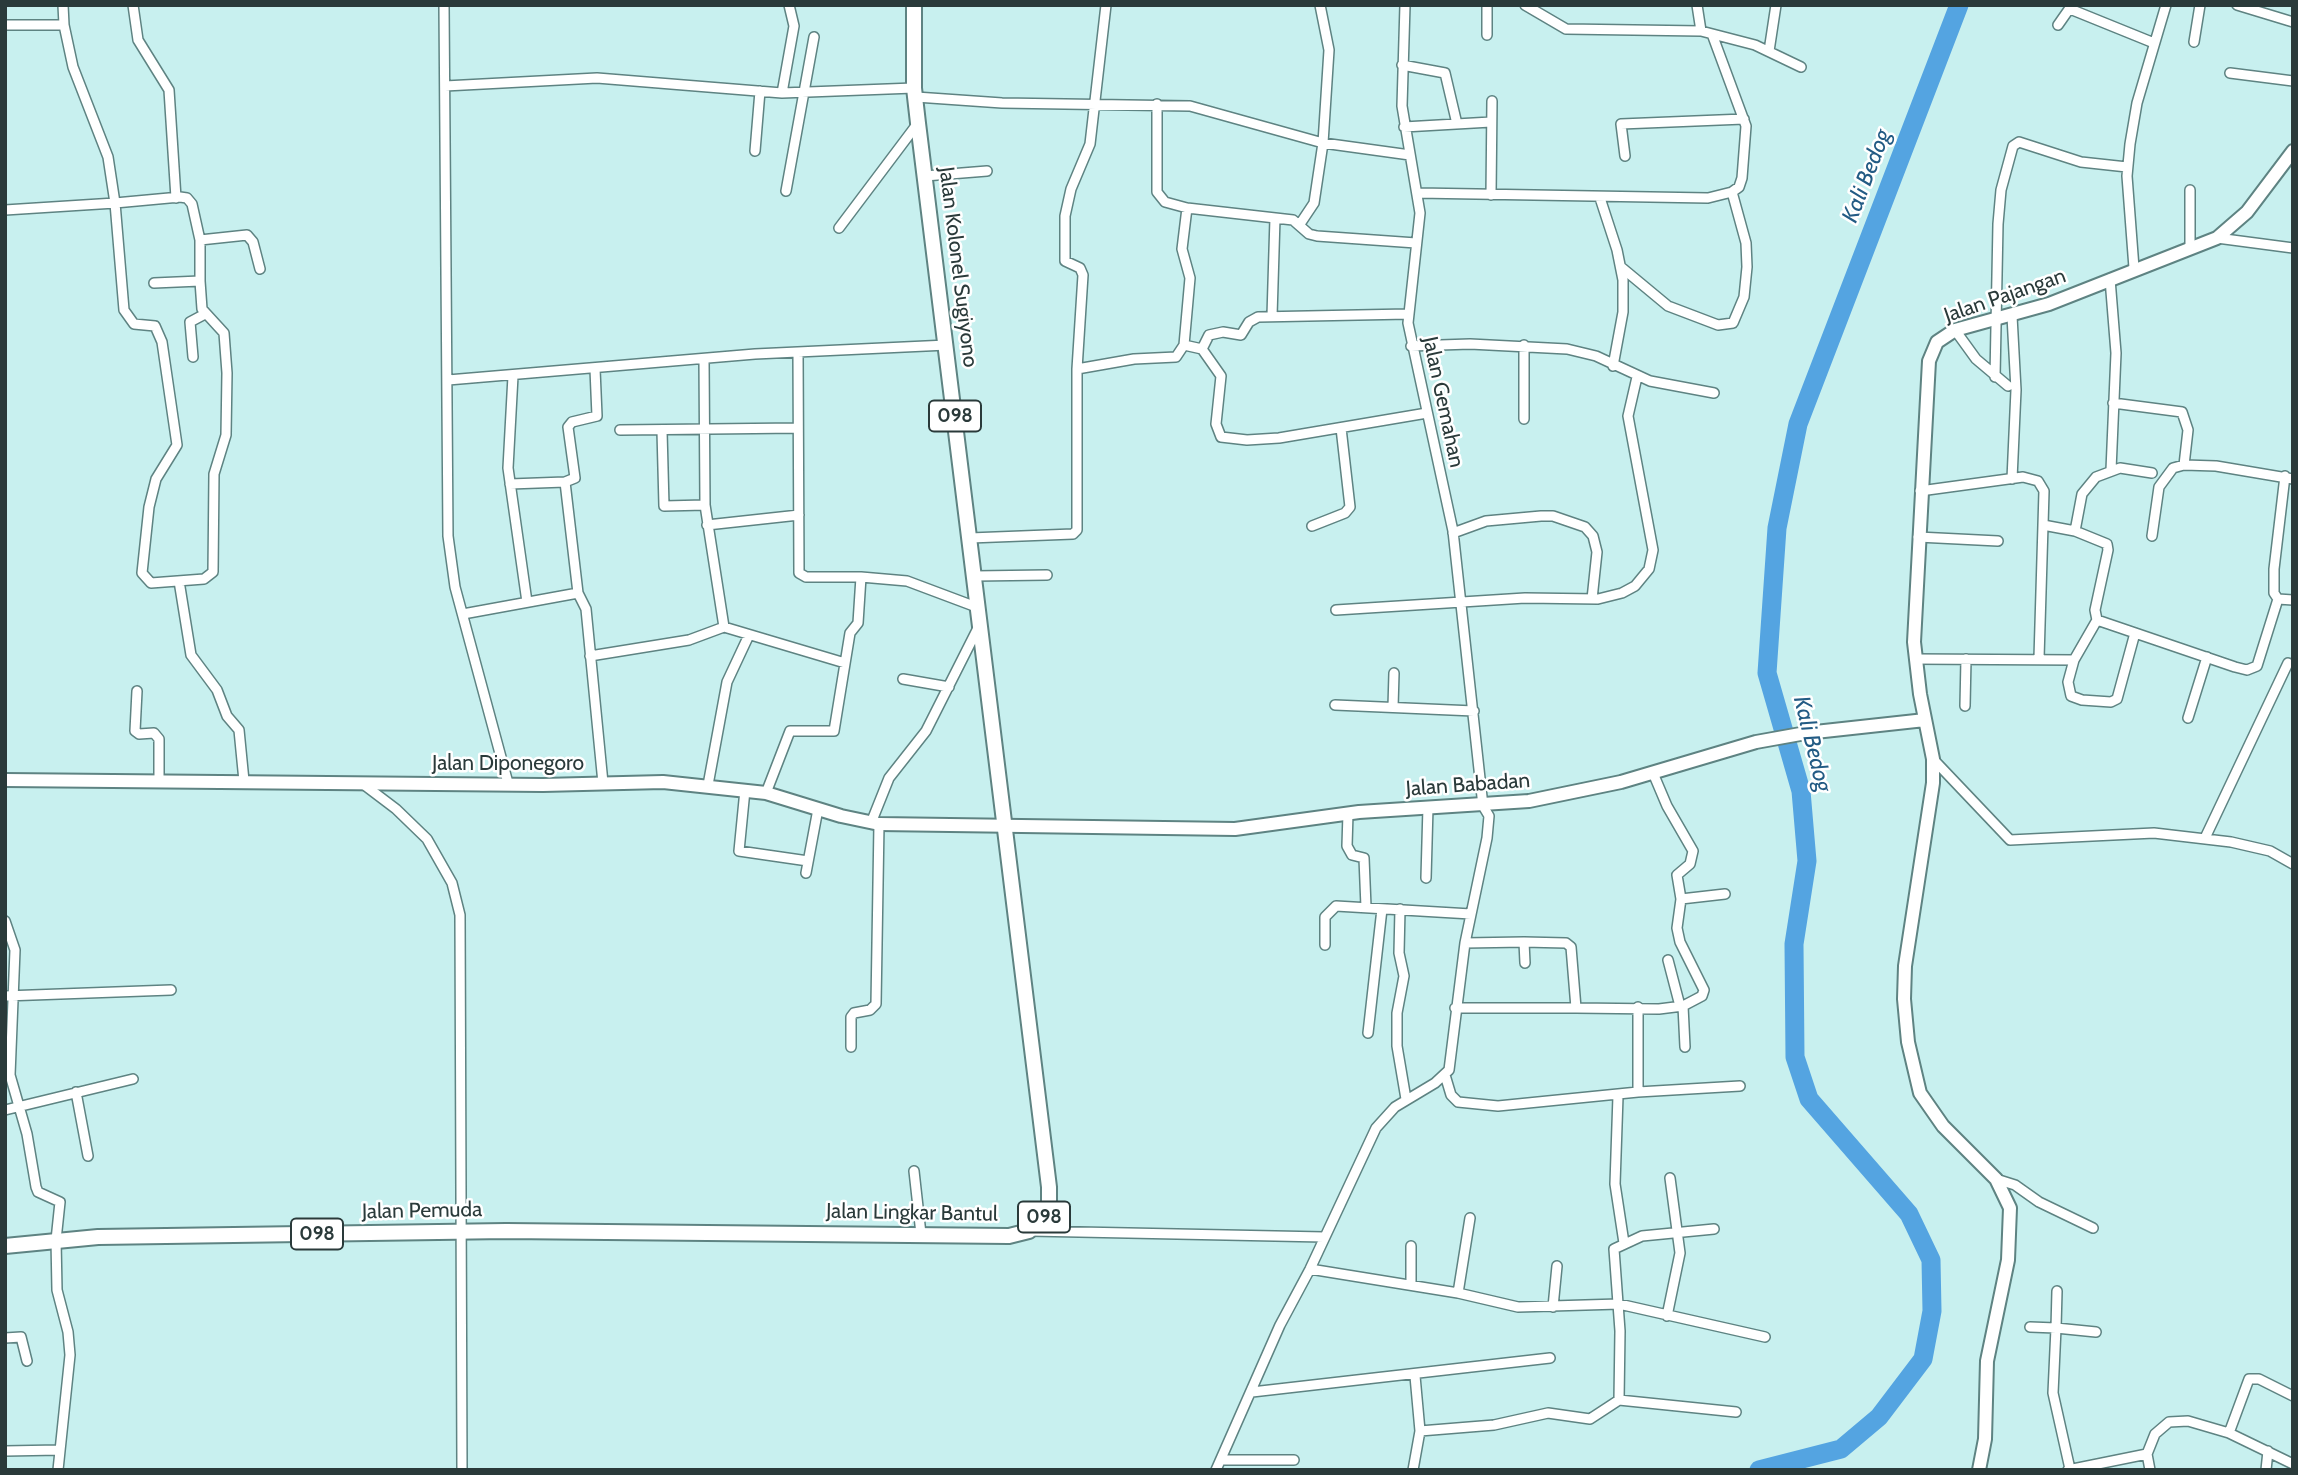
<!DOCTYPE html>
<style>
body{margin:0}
#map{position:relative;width:2298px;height:1475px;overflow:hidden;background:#c8f0ef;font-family:Cabin,sans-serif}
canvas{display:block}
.frame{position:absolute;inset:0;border:7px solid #2a3a3a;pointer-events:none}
</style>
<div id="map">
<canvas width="2298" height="1475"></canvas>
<div class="frame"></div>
</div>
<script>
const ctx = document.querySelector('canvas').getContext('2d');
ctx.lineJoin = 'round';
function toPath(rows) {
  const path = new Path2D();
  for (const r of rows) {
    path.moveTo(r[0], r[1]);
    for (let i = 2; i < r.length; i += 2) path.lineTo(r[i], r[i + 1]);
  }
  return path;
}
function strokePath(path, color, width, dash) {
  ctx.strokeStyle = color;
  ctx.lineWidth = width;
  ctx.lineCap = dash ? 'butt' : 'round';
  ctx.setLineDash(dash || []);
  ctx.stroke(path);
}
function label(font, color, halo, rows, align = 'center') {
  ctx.font = font + ' Cabin,sans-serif';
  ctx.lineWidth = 5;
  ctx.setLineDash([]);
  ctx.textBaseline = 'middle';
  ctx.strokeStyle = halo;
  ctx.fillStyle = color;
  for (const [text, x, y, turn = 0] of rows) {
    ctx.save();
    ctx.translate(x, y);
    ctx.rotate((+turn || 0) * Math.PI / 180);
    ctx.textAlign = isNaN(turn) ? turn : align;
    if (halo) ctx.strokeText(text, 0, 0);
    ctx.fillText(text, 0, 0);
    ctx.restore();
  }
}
strokePath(toPath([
 [1759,1470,1841,1449,1879,1417,1923,1359,1932,1311,1931,1260,1909,1214,1809,1099,1795,1057,1794,944,1807,861,1801,791,1767,673,1777,528,1798,424,1959,5]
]), '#54a4e1', 19);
const minor = toPath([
 [63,5,64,25,73,67,108,157,115,203,180,197,187,198,192,204,200,240,200,281,154,283],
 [133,5,138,40,169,90,176,198],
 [444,5,448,536,455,587,508,783],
 [1487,5,1487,35],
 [1525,5,1566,29,1701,31,1755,45,1801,67],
 [1697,5,1701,31],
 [2237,5,2293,22],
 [2070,9,2154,43],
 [5,25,64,25],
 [2058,25,2072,5],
 [2194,42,2200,5],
 [1769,51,1776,5],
 [1402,65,1445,73,1457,124],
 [2230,73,2293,81],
 [445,86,597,78,782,93,914,88],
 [782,93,794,26,789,5],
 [916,97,1002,103,1190,106,1323,143,1410,155],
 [1157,104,1157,192,1165,202,1187,208,1293,220,1309,234,1317,236,1416,243],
 [1404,127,1491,122],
 [755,151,760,91],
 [1625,156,1621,124,1744,119],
 [925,176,987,171],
 [2190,190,2190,248],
 [786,191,814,37],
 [1418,193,1708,198,1732,192,1739,187,1742,178,1746,126,1712,34],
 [1491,195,1492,101],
 [1600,198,1617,250,1623,280,1623,312,1613,366],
 [1187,208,1182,249,1190,278,1184,345,1202,349,1221,376,1216,424,1221,437,1247,440,1279,438,1427,413],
 [5,210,115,203,124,310,134,324,155,326,162,342,177,445,156,479,149,507,142,573,151,583,204,579,213,572,214,474,226,435,227,373,224,333,202,309,200,281],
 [1300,224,1314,203,1323,143,1329,50,1320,5],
 [839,228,918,123],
 [2217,238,2293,248],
 [200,240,247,235,253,242,260,269],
 [1621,267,1668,306,1718,325,1733,323,1744,297,1747,267,1746,243,1732,192],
 [2134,268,2127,176,2130,144,2137,103,2166,5],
 [2110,279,2116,353,2111,470],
 [1272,316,1275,218],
 [1955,330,1976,359,2008,386],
 [1411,346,1470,344,1567,349,1596,356,1650,381,1714,393],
 [1202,349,1209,335,1223,332,1241,335,1249,322,1258,317,1408,314],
 [798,352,799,573,806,577,861,577,907,581,979,608],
 [193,357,190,322,205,314],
 [704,359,705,505,724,627],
 [1077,369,1134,359,1176,357,1184,345],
 [513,376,508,468,527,602],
 [1995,377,1998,224,2001,190,2013,146,2019,142,2081,162,2127,167],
 [448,380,755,354,947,345],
 [2113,403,2182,412,2188,430,2184,465],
 [1524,419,1524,345],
 [620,430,798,428],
 [662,431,664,506,705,505],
 [2012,479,2016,390,2012,316],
 [565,482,578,593,586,609,603,783],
 [510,484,565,482,575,478,568,427,572,422,597,416,595,369],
 [1920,491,2023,477,2038,481,2044,491,2043,525,2075,531,2107,544,2108,550,2095,610,2097,620,2235,667,2247,670,2257,666,2278,599,2293,600],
 [707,525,799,515],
 [1312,526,1345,513,1350,507,1341,428],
 [2075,531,2082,494,2096,477,2120,468,2152,473],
 [1453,533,1486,521,1541,516,1553,516,1585,527,1593,536,1597,552,1592,599],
 [2152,536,2159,487,2173,468,2184,465,2216,466,2293,479],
 [1918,537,1998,541],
 [970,538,1073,534,1077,530,1077,369,1083,275,1080,268,1065,261,1065,216,1071,189,1090,144,1106,5],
 [975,576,1047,575],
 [179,581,191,655,217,690,227,716,239,730,244,781],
 [2278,599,2274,593,2274,569,2285,476],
 [1336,610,1525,598,1598,599,1622,593,1635,586,1649,569,1653,550,1628,416,1637,377],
 [463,614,578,593],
 [590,656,689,640,724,627,845,663],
 [2039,658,2043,525],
 [1915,659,2074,660,2068,682,2071,696,2082,700,2111,702,2117,699,2135,633],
 [2074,660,2097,620],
 [903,679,949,687],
 [137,691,135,731,139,734,154,733,159,739,159,780],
 [1335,705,1474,711],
 [1965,706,1966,659],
 [1393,707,1394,673],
 [2188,718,2207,657],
 [1933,759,2010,840,2154,833,2231,842,2270,851,2293,864],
 [1653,773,1667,806,1693,851,1690,864,1677,875,1681,899,1677,928,1680,942,1704,990,1702,996,1683,1006,1685,1047],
 [363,784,396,809,427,839,452,883,460,915,462,1470],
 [708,785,727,682,749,635],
 [745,790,739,851,808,861],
 [766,793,790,731,834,731,850,633,858,623,861,577],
 [1348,813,1347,846,1352,855,1364,858,1366,907],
 [871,823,889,778,926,731,979,626],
 [2205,838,2288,663],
 [806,873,818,809],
 [1426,878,1428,807],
 [1681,899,1725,894],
 [1400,909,1399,953,1404,976,1397,1013,1397,1046,1406,1099],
 [5,921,15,950,10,1075,27,1134,36,1187,38,1192,60,1202,56,1240,57,1290,68,1332,70,1355,58,1470],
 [1524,942,1566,943,1571,947,1576,1008,1659,1009,1683,1006],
 [1465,943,1524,942,1525,963],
 [1325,945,1325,917,1336,906,1471,914],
 [1668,960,1680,1006],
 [5,996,171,990],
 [1455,1008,1576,1008],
 [1368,1033,1382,909],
 [851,1047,851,1017,854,1013,870,1010,876,1004,879,824],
 [1445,1075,1451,1095,1458,1102,1498,1106,1638,1092,1638,1007],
 [76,1092,88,1156],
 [1638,1092,1740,1086],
 [1618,1096,1615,1184,1624,1243],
 [5,1110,133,1079],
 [914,1171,921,1234],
 [1996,1179,2015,1185,2039,1202,2093,1228],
 [1046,1215,1069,1232],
 [1030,1231,1324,1237],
 [1310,1269,1458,1293,1518,1307,1619,1304,1765,1337],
 [1411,1285,1411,1246],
 [1458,1293,1470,1218],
 [1553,1307,1557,1266],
 [1667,1316,1680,1253,1670,1178],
 [2030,1327,2056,1328,2057,1291],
 [5,1338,21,1337,27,1361],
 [1415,1376,1420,1431,1494,1425,1548,1413,1590,1419,1619,1400,1736,1412],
 [1252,1392,1550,1358],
 [2293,1396,2259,1379,2249,1379,2229,1433,2293,1464],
 [1619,1400,1620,1331,1614,1249,1642,1236,1714,1229],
 [5,1451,59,1450],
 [2147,1454,2150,1470],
 [1222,1460,1294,1460],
 [2070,1469,2053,1393,2056,1328,2096,1332],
 [1216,1470,1280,1325,1310,1269,1376,1128,1395,1107,1435,1083,1449,1070,1465,943,1487,838,1489,816,1483,806,1453,531,1408,323,1420,213,1402,106,1405,5],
 [1413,1470,1420,1431],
 [2068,1470,2147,1454,2155,1434,2169,1422,2188,1421,2229,1433],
 [2266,1470,2268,1451]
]);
const secondary = toPath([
 [5,780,543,785,663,782,766,793,841,816,879,824,1235,829,1359,812,1529,801,1621,782,1756,742,1806,733,1925,720],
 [1979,1470,1985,1439,1987,1361,2008,1260,2010,1208,1996,1179,1943,1126,1920,1093,1908,1042,1904,999,1905,966,1933,783,1933,759,1920,694,1914,642,1929,361,1937,342,1955,330,2049,304,2217,238,2247,212,2293,151]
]);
const primary = toPath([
 [5,1246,98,1237,506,1231,1009,1236,1029,1231,1043,1219,1049,1205,1049,1187,918,123,914,88,914,5]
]);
strokePath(minor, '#5e8382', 12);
strokePath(secondary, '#5e8382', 16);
strokePath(primary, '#5e8382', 18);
strokePath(minor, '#fff', 9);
strokePath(secondary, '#fff', 12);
strokePath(primary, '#fff', 14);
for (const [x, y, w] of [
 [955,416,52],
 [1044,1217,52],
 [317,1234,52]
]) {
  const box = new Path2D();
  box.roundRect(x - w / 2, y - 15.5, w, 31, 5);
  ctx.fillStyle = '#fff';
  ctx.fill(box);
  strokePath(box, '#2a3a3a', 2);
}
label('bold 19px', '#2a3a3a', null, [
 ["098",955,416],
 ["098",1044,1217],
 ["098",317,1234]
]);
label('21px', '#2a3a3a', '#fff', [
 ["Jalan Kolonel Sugiyono",958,267,83],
 ["Jalan Pajangan",2005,296,-19],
 ["Jalan Gemahan",1443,402,78],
 ["Jalan Diponegoro",508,764],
 ["Jalan Babadan",1468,785,-4],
 ["Jalan Pemuda",422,1211,-1],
 ["Jalan Lingkar Bantul",912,1213,1]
]);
label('italic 23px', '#225b84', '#fff', [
 ["Kali Bedog",1867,176,-69],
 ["Kali Bedog",1812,744,76]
]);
</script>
